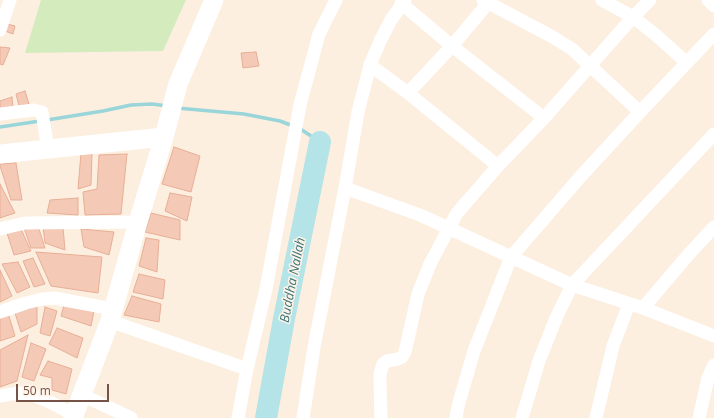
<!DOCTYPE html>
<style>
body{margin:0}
#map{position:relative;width:714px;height:418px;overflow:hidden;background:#fdefe0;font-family:"Open Sans",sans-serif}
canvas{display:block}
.scale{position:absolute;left:16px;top:384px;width:93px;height:18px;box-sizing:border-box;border:2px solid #755346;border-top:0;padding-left:5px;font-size:12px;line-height:14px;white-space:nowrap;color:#755346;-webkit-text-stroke:3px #fff3e7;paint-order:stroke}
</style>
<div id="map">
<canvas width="714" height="418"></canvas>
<div class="scale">50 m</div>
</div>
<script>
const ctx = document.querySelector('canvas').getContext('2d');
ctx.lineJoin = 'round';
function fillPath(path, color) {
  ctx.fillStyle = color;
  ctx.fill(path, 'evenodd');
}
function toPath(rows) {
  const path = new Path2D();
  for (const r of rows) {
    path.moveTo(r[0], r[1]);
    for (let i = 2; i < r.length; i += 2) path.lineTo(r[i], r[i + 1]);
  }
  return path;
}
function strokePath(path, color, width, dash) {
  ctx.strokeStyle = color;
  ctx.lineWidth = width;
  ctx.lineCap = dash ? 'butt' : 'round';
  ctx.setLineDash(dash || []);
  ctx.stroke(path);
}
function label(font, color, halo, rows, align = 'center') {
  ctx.font = font + ' "Open Sans",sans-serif';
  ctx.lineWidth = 3;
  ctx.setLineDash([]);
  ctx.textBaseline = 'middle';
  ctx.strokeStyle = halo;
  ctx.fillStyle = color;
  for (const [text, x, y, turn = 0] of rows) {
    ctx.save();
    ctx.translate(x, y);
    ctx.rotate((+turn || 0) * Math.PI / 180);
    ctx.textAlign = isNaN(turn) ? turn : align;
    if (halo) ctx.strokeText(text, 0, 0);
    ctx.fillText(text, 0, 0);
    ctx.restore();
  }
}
fillPath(toPath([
 [41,0,186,0,163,51,25,53]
]), '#d4ebbe');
strokePath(toPath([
 [177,108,244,114,280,121,293,126],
 [47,120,103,111,131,105,152,104,167,106],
 [0,127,40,121],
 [299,128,320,142]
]), '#99d5d9', 3.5);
strokePath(toPath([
 [266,418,284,319,320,142]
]), '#b4e4e7', 22);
const building = toPath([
 [7,24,15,26,13,34,5,31,7,24],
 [0,47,10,48,3,65,0,64,0,47],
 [256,52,259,66,243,68,241,53,256,52],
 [25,91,29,104,19,106,16,94,25,91],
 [12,97,13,107,0,110,0,101,12,97],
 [174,147,200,156,191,192,162,184,174,147],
 [81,153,92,153,91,185,78,189,81,153],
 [127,154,121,214,85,215,83,192,97,189,99,155,127,154],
 [16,163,22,200,11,200,0,166,0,164,16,163],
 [0,184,15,213,0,218,0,184],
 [170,193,192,197,187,221,165,211,170,193],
 [78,198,78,215,47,213,50,200,78,198],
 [151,213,180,220,180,240,145,232,151,213],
 [43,227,63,227,65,250,45,243,43,227],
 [24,228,39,229,45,248,31,248,24,228],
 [21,229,31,251,14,255,7,233,21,229],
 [81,229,114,232,109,255,84,247,81,229],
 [146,238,159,240,157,272,139,266,146,238],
 [36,252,102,257,98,293,51,286,36,252],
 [33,258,45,284,34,287,23,261,33,258],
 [18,262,30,287,17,293,2,264,18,262],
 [0,270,12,296,0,302,0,270],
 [139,274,165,280,163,299,133,292,139,274],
 [132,296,161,304,159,322,124,315,132,296],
 [64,305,94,311,91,326,61,316,64,305],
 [37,306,37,324,21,332,15,313,37,306],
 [45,307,57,311,50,336,40,333,45,307],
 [8,313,15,336,0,341,0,317,8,313],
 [57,328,83,338,77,358,49,344,57,328],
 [28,335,17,381,0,387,0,350,28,335],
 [31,343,46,349,34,381,22,377,31,343],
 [48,361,72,369,66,394,52,390,52,378,40,375,48,361]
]);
fillPath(building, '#f4c9b6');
strokePath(building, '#e7ae96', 1);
strokePath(toPath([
 [483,0,551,36,572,49,640,112],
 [602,0,633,17,657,36,687,63],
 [708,0,714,6],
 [401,3,452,46,544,118],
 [0,30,10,0],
 [370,65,408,93,452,46,488,3],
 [408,93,498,166],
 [0,114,33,110,42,112,48,150],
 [345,188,420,215,572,285,643,308,714,336],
 [0,229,25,223,138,222],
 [643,308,689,254,714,227],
 [0,312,26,303,42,299,54,298,113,309],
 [110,321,247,369],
 [82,395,131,418],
 [0,396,18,393,30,394,50,402,74,415],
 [238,418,247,369,266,289,300,105,319,34,336,0],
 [303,418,314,347,345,188,358,112,370,65,381,39,391,20,405,0],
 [381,418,380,385,380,374,383,364,387,361,398,359,402,357,405,352,418,294,430,264,457,213,498,166,544,118,633,17,650,0],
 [456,418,458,406,474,351,511,257,581,176,640,112,714,34],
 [522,418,539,361,556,318,572,285,714,134],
 [596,418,613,346,629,304],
 [699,418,708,378,714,365]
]), '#fff', 13);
strokePath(toPath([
 [0,154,164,137],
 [73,418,110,321,138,222,164,137,178,84,214,0]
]), '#fff', 19);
label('italic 13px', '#3a767c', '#fff3e7', [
 ["Buddha Nallah",293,280,-79]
]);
</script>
